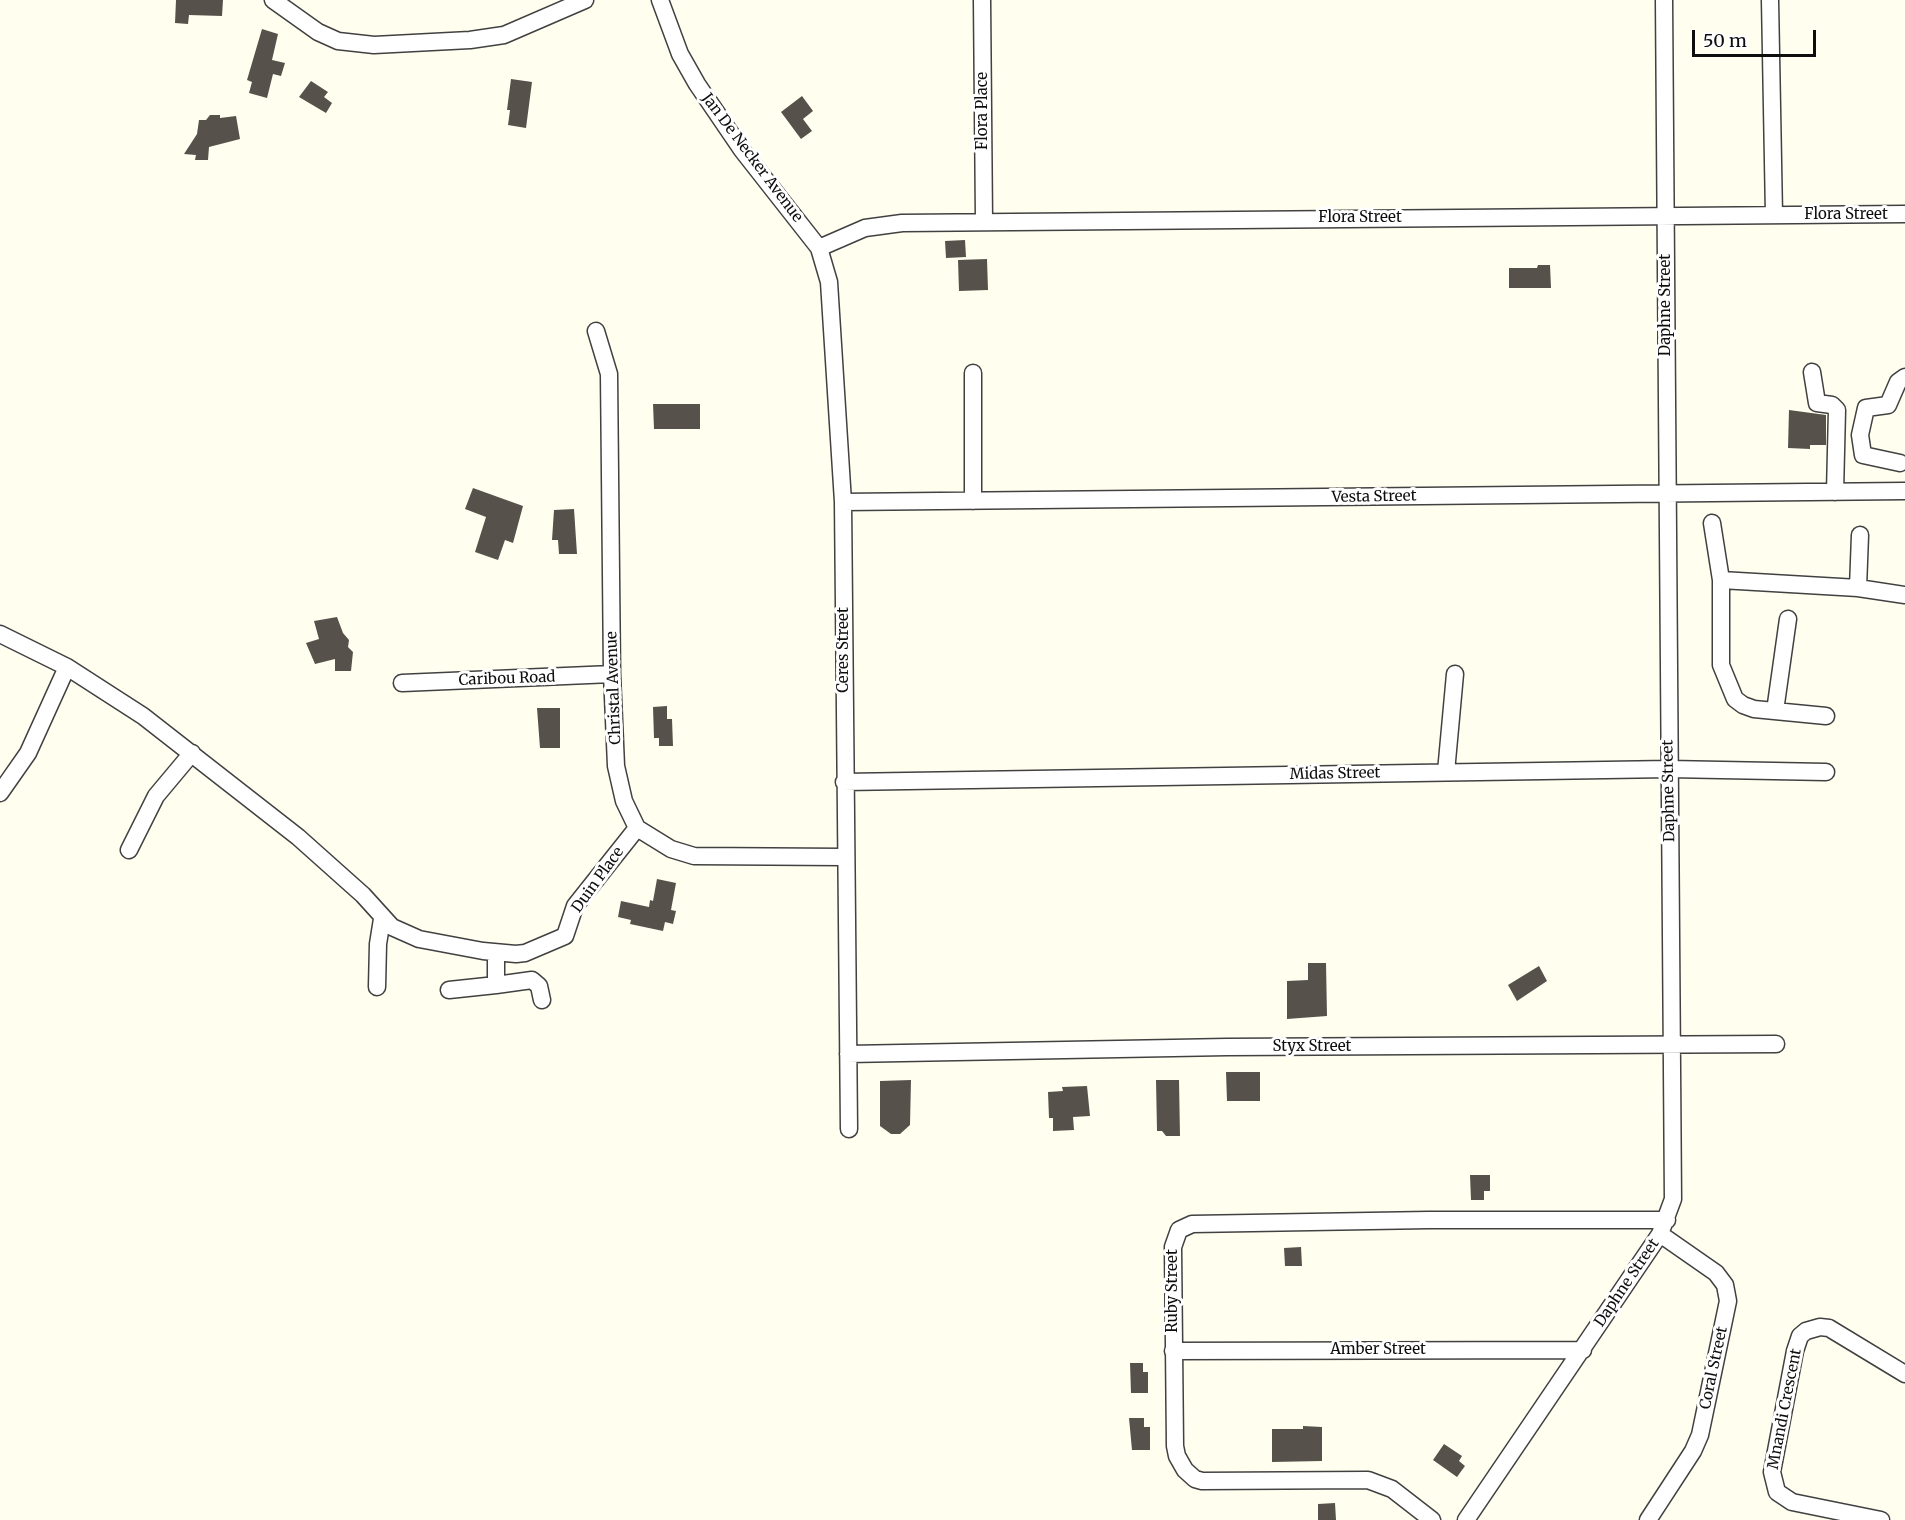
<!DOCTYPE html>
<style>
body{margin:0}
#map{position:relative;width:1905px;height:1520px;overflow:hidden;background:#fffeef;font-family:Merriweather,serif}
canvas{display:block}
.scale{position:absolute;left:1692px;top:30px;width:124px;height:27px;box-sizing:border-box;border:3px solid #0e0e0e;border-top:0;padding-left:8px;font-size:18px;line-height:21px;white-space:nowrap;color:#0e0e0e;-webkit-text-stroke:4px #fff;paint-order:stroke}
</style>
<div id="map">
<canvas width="1905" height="1520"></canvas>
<div class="scale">50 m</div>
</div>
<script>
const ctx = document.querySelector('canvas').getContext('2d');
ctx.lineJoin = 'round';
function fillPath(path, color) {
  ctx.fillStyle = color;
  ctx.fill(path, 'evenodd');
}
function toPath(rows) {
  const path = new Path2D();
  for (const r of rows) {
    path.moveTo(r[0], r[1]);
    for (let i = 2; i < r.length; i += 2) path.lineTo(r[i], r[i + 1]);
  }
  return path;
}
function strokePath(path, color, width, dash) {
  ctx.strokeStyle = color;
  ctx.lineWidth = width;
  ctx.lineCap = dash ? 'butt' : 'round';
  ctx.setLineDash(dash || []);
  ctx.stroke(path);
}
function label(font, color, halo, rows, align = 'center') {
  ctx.font = font + ' Merriweather,serif';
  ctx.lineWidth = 6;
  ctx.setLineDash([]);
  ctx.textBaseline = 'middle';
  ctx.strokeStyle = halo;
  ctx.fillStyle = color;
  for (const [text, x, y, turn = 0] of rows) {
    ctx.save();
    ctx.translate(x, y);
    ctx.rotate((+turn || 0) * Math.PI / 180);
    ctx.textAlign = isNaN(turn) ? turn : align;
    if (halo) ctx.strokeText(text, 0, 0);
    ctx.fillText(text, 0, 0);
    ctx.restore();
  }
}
fillPath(toPath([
 [176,0,223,0,222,16,189,15,188,24,175,23],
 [262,29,278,34,272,60,285,63,281,76,273,74,267,98,249,93,252,82,247,80],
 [511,79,532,82,526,128,508,125,510,110,507,110],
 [311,81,328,92,324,97,332,103,326,113,299,97],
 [802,96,813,111,803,119,812,131,801,139,781,112],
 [210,115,220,115,220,118,236,116,240,139,209,147,208,160,195,160,196,155,184,154,197,134,199,120,206,120],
 [965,240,966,257,946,258,945,241],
 [987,259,988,290,959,291,958,260],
 [1538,265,1550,265,1551,288,1509,288,1509,268,1537,268],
 [653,404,700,404,700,429,654,429],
 [1789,410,1826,415,1826,445,1810,445,1810,449,1788,448],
 [473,488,523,506,513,543,505,540,498,560,475,552,486,517,465,509],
 [574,509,577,554,559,554,558,540,552,540,554,510],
 [337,617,343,633,349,640,348,647,353,652,351,671,335,671,335,659,315,664,306,643,319,639,314,621],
 [667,706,667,719,672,719,673,746,659,746,659,738,654,738,653,707],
 [537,708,560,708,560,748,540,748],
 [657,879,676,883,671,910,676,911,673,924,665,922,663,931,630,924,631,920,618,917,621,901,649,907,650,900,653,901],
 [1308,963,1326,963,1327,1016,1287,1019,1287,981,1308,980],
 [1539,966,1547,981,1517,1001,1508,985],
 [1226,1072,1260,1072,1260,1101,1227,1101],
 [911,1080,910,1125,900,1134,891,1134,880,1126,880,1081],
 [1156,1080,1179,1080,1180,1136,1166,1136,1162,1131,1157,1131],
 [1087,1086,1090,1116,1073,1117,1074,1130,1053,1131,1053,1118,1049,1118,1048,1092,1063,1091,1062,1087],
 [1470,1175,1490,1175,1490,1191,1484,1191,1484,1200,1471,1200],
 [1301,1247,1302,1266,1285,1266,1284,1248],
 [1130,1363,1143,1363,1143,1372,1148,1372,1148,1393,1131,1393],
 [1129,1418,1144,1418,1144,1427,1150,1427,1150,1450,1132,1450],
 [1303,1426,1322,1427,1322,1461,1272,1462,1272,1429,1303,1429],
 [1444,1444,1462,1456,1459,1461,1465,1466,1457,1477,1433,1460],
 [1335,1503,1336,1520,1318,1520,1318,1504]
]), '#57514b');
const minor = toPath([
 [273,0,318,32,338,41,374,45,470,40,504,35,585,0],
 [660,0,680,54,697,84,742,150,819,248,829,282,843,502,849,1129],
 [982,0,984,221],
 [1770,0,1774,215],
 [819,248,865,228,902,223,1905,214],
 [596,331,609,374,612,674,616,766,624,801,637,828,671,849,694,856,844,857],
 [1812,372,1817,403,1832,405,1837,410,1835,492],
 [973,373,973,501],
 [1900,463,1863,455,1860,435,1866,408,1888,405,1898,382,1905,377],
 [843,502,1905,491],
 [1712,523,1721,580,1721,665,1735,699,1743,705,1754,709,1826,716],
 [1721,580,1858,588,1905,595],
 [1858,588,1860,535],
 [0,634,67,667,143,716,298,837,363,895,392,927,419,939,483,951,516,954,525,953,565,936,575,906,637,828],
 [402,683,612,674],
 [1775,711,1788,619],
 [1446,772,1455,674],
 [844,782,1669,769,1826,772],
 [0,793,28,753,67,667],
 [129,850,156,796,192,753],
 [496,953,496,985,532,980,539,986,542,1000],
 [377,987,378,944,382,919],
 [449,990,496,985],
 [848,1054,1227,1047,1776,1044],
 [1173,1351,1583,1350],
 [1432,1520,1392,1489,1368,1480,1202,1481,1195,1479,1185,1470,1177,1456,1175,1446,1173,1247,1179,1230,1192,1224,1429,1220,1667,1220],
 [1466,1520,1660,1234,1673,1199,1664,0],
 [1648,1520,1693,1451,1700,1435,1728,1301,1725,1285,1716,1273,1660,1234],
 [1881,1520,1792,1502,1777,1492,1772,1472,1795,1351,1800,1336,1806,1331,1820,1327,1829,1328,1905,1374]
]);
strokePath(minor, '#414141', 19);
strokePath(minor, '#fff', 16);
label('15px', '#0e0e0e', '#fff', [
 ["Flora Place",983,111,-90],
 ["Jan De Necker Avenue",752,158,53],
 ["Flora Street",1846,215],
 ["Flora Street",1360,218],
 ["Daphne Street",1666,305,-90],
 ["Vesta Street",1374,497,-1],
 ["Ceres Street",844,650,-90],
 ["Caribou Road",507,679,-2],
 ["Christal Avenue",614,688,-92],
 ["Midas Street",1335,774,-1],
 ["Daphne Street",1669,791,-91],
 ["Duin Place",598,880,-54],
 ["Styx Street",1312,1047],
 ["Daphne Street",1627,1283,-56],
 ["Ruby Street",1173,1291,-90],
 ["Amber Street",1378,1350],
 ["Coral Street",1714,1368,-78],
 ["Mnandi Crescent",1785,1409,-79]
]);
</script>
